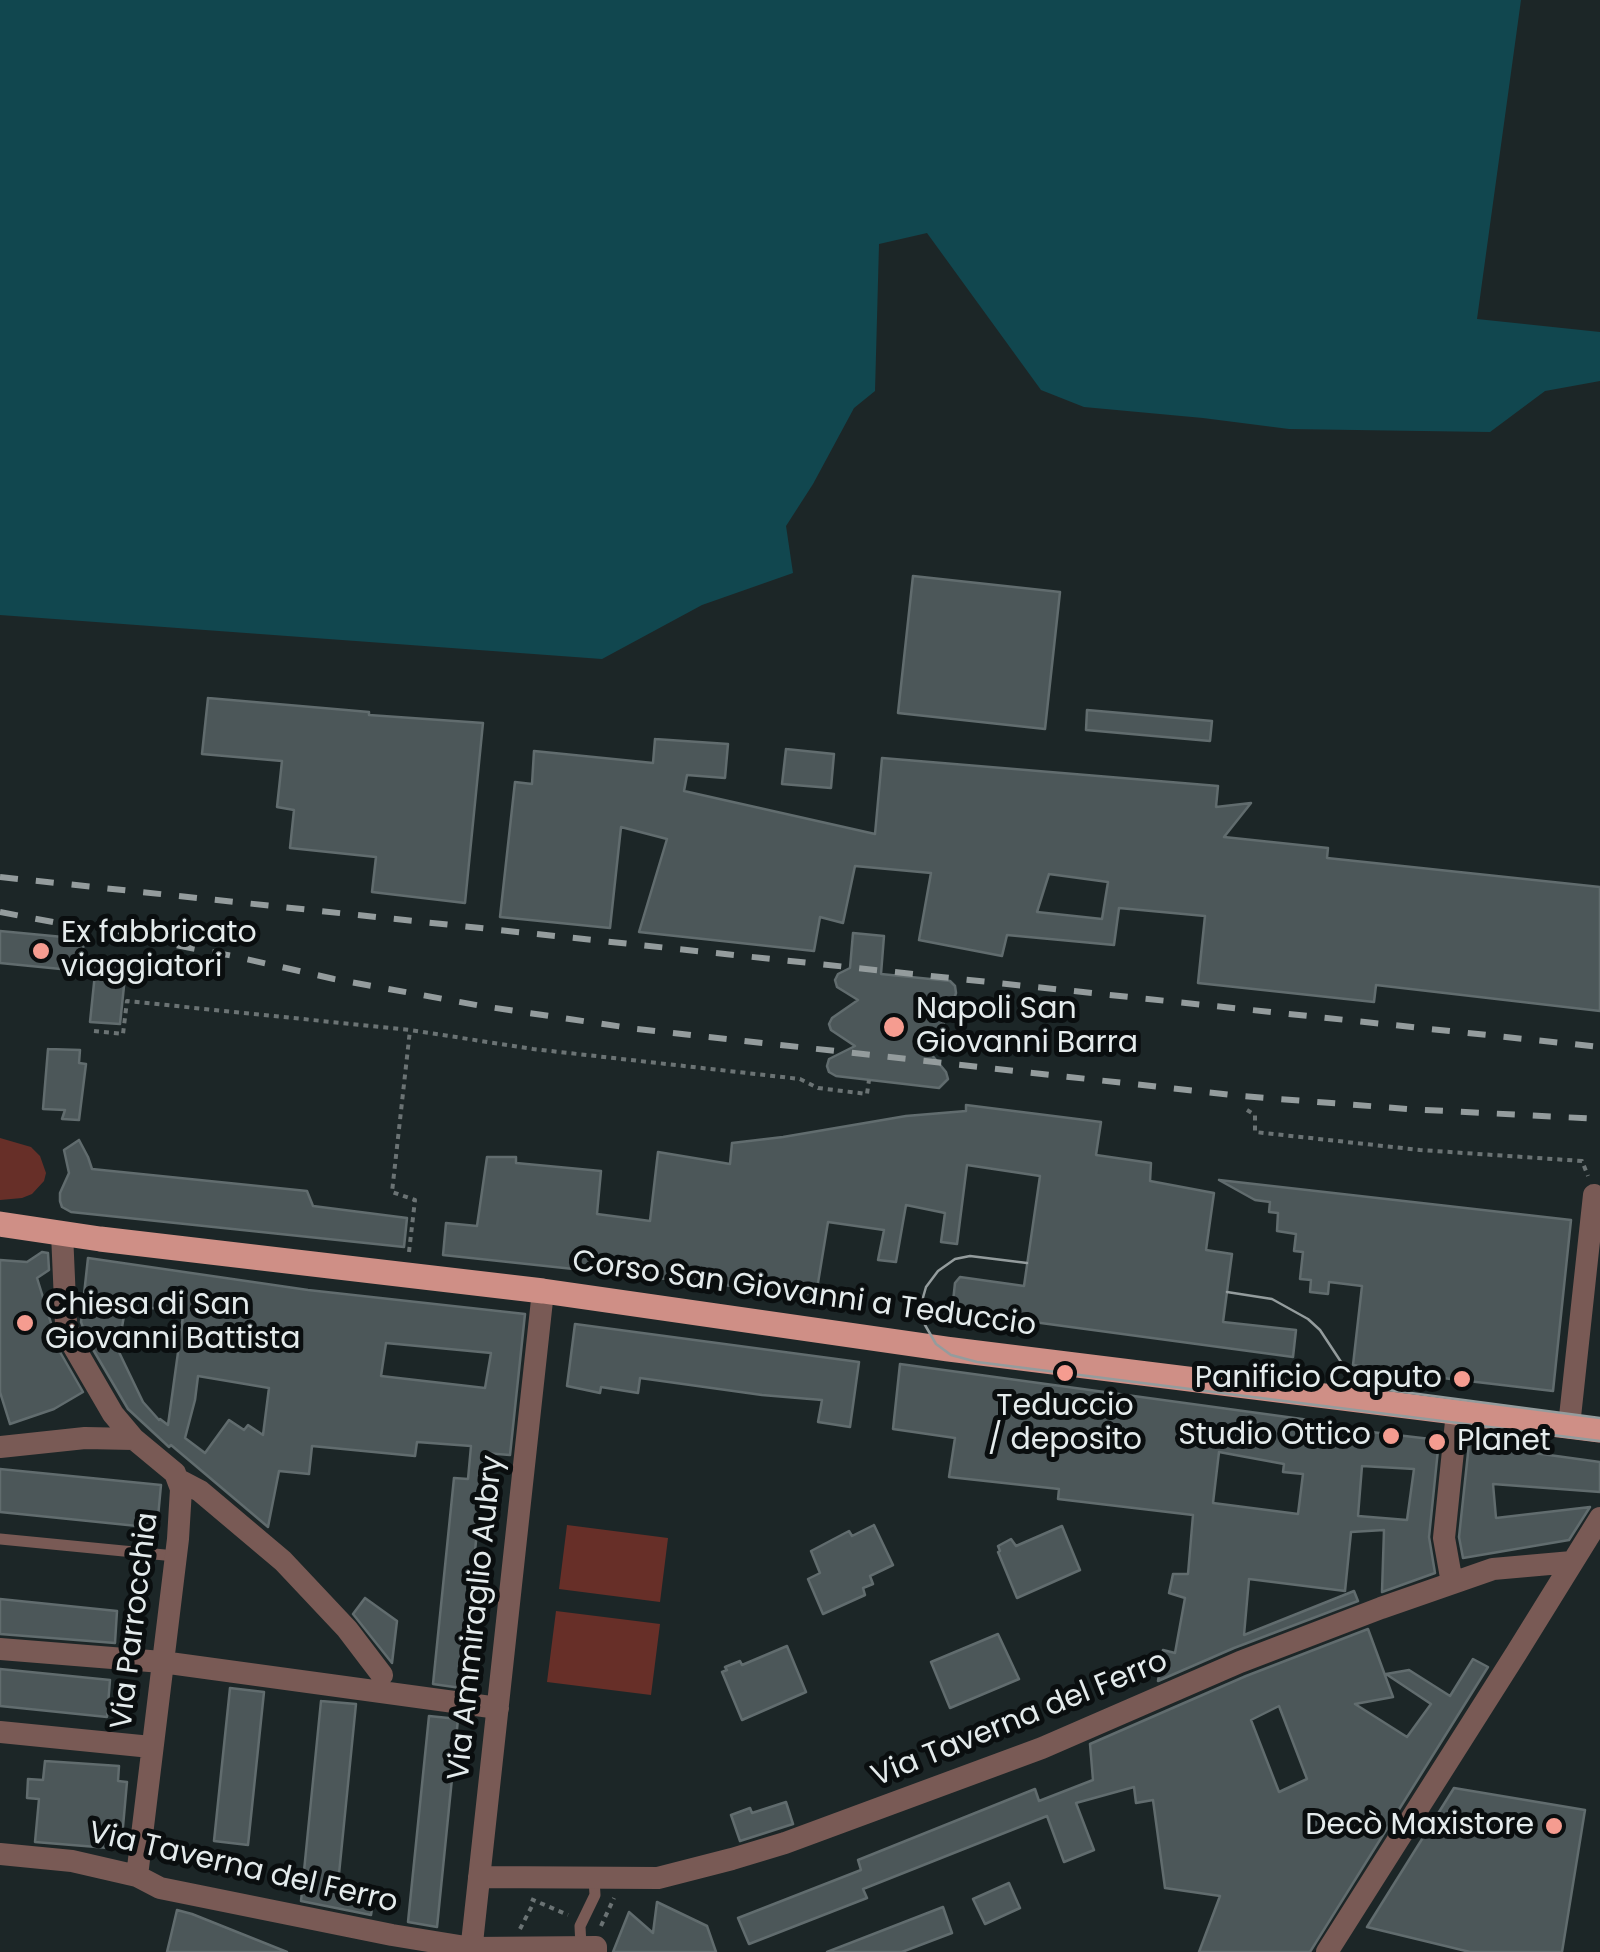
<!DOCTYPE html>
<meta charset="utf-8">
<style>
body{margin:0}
canvas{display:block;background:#1c2627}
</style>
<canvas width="1600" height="1952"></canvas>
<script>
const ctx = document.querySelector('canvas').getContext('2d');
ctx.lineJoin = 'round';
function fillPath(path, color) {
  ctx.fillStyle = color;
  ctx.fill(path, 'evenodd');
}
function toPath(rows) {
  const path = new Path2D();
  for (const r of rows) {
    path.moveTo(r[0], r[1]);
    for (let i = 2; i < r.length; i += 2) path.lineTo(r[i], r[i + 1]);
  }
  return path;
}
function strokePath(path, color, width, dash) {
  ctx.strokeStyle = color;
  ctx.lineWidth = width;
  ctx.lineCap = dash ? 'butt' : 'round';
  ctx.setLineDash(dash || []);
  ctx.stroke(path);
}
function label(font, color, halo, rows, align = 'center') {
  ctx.font = font + ' Poppins,sans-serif';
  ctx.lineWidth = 10;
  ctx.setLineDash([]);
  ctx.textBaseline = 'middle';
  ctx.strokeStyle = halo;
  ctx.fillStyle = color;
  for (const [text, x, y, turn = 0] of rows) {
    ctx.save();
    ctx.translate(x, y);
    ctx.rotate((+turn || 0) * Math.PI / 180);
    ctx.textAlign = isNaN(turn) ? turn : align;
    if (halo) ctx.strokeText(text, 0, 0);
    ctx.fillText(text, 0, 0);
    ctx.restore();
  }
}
fillPath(toPath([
 [0,1138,31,1147,40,1156,46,1173,44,1181,32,1194,22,1198,0,1200],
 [567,1525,668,1538,660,1602,559,1589],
 [556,1611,660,1624,651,1695,547,1682]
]), '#672f28');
fillPath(toPath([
 [0,0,1521,0,1477,319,1600,332,1600,381,1545,391,1490,432,1289,429,1203,418,1084,407,1041,390,927,233,879,244,875,391,854,408,813,484,786,526,793,573,702,605,602,659,0,615]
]), '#11474f');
const building = toPath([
 [913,576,1060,592,1045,729,898,713,913,576],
 [208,698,369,712,369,715,483,723,465,903,372,892,376,857,290,848,294,810,277,807,282,761,202,754,208,698],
 [1087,710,1212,721,1210,741,1086,730,1087,710],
 [655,739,728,744,725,778,687,775,684,791,875,834,882,758,1218,786,1216,807,1251,803,1224,837,1328,848,1327,858,1600,887,1600,1011,1376,985,1374,1002,1198,983,1205,916,1119,908,1114,945,1007,935,1002,956,919,940,931,873,855,866,843,923,820,917,814,951,639,932,667,839,621,827,610,928,500,917,515,782,532,784,534,751,653,763,655,739],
 [1049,874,1108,882,1102,919,1037,912,1049,874],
 [786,749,834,754,831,788,782,784,786,749],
 [0,931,84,939,81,971,0,963,0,931],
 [853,933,884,936,881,974,950,981,955,986,956,993,954,999,934,1010,948,1030,950,1037,947,1042,931,1054,946,1072,948,1079,939,1088,836,1076,829,1072,827,1066,829,1059,855,1046,831,1030,829,1024,832,1018,858,1000,837,987,835,980,838,974,850,968,853,933],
 [96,964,126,967,120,1024,90,1022,96,964],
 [48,1049,80,1050,79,1063,86,1064,79,1120,62,1119,65,1110,43,1109,48,1049],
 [966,1105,1101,1122,1096,1155,1151,1163,1150,1181,1214,1193,1206,1250,1232,1254,1223,1322,1296,1330,1293,1357,952,1311,955,1283,960,1277,1024,1286,1040,1176,967,1165,957,1244,941,1242,945,1213,906,1205,896,1262,878,1260,884,1230,828,1222,816,1295,443,1255,446,1223,477,1226,487,1157,516,1157,516,1163,601,1171,597,1214,650,1221,658,1152,730,1164,732,1143,783,1137,906,1116,966,1111,966,1105],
 [79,1140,88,1157,92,1169,307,1191,313,1206,407,1218,404,1247,71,1212,62,1207,60,1201,60,1193,69,1173,64,1150,79,1140],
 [1219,1180,1571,1220,1553,1391,1417,1375,1353,1365,1362,1286,1329,1282,1328,1294,1310,1292,1311,1280,1300,1279,1303,1252,1294,1251,1296,1234,1277,1231,1278,1213,1269,1212,1270,1202,1255,1200,1219,1180],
 [42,1252,48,1253,49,1270,37,1278,60,1352,83,1392,54,1409,10,1424,0,1392,0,1260,27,1262,42,1252],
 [88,1258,308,1290,525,1314,510,1455,485,1453,461,1688,433,1684,454,1478,468,1479,471,1446,417,1442,415,1456,312,1446,309,1474,279,1471,268,1527,171,1445,169,1447,128,1409,88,1341,81,1322,88,1258],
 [150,1308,184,1309,168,1425,160,1419,159,1420,143,1402,118,1350,125,1310,150,1313,150,1308],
 [386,1343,491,1353,485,1388,381,1376,386,1343],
 [198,1376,269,1388,263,1435,248,1425,244,1430,229,1420,205,1453,185,1438,195,1400,198,1376],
 [575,1324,859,1362,850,1427,818,1422,822,1400,762,1395,640,1378,638,1393,601,1387,600,1393,567,1386,575,1324],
 [900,1364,1309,1420,1354,1430,1439,1440,1429,1537,1435,1573,1382,1592,1384,1530,1351,1532,1345,1591,1249,1579,1244,1635,1354,1591,1358,1601,1234,1648,1158,1681,1163,1650,1175,1653,1185,1598,1169,1593,1173,1574,1188,1574,1193,1515,1058,1499,1059,1489,949,1477,955,1438,893,1429,900,1364],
 [1219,1452,1284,1464,1283,1472,1303,1474,1298,1514,1213,1503,1219,1452],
 [1362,1466,1414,1469,1407,1520,1358,1516,1362,1466],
 [1469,1444,1600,1462,1600,1492,1493,1484,1496,1518,1590,1507,1569,1540,1463,1558,1459,1537,1469,1444],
 [0,1469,161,1485,157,1528,0,1512,0,1469],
 [874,1525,893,1565,870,1576,873,1584,863,1588,865,1595,823,1614,808,1579,820,1573,811,1551,849,1531,852,1536,874,1525],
 [1062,1526,1080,1570,1017,1598,998,1552,1000,1551,998,1546,1011,1539,1016,1546,1062,1526],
 [365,1598,397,1621,392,1663,353,1614,365,1598],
 [0,1599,117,1611,115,1643,0,1634,0,1599],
 [1368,1629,1393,1697,1355,1704,1407,1737,1431,1704,1386,1674,1409,1670,1450,1696,1473,1659,1488,1667,1310,1952,1199,1952,1220,1896,1165,1888,1153,1800,1136,1803,1134,1787,1076,1803,1094,1850,1064,1862,1047,1816,863,1889,867,1898,749,1944,738,1918,861,1870,858,1860,1035,1789,1039,1801,1093,1780,1090,1744,1246,1676,1368,1629],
 [1279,1706,1307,1779,1279,1792,1251,1720,1279,1706],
 [998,1634,1019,1679,950,1708,931,1662,998,1634],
 [787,1646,806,1692,742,1720,722,1672,727,1670,725,1667,740,1661,742,1665,787,1646],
 [0,1669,110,1680,107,1717,0,1706,0,1669],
 [230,1688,264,1692,248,1845,214,1841,230,1688],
 [321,1701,356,1704,338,1884,375,1889,371,1915,301,1901,321,1701],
 [429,1716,458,1719,437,1927,408,1922,429,1716],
 [45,1761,119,1766,118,1781,127,1782,121,1849,35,1842,39,1799,27,1798,28,1779,43,1780,45,1761],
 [1454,1788,1585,1810,1562,1952,1470,1952,1367,1927,1454,1788],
 [786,1802,793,1824,740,1841,731,1815,750,1808,752,1813,786,1802],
 [1009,1883,1020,1908,985,1924,973,1899,1009,1883],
 [657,1902,707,1926,716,1952,613,1952,629,1912,653,1933,657,1902],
 [943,1907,952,1933,902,1952,827,1952,943,1907],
 [177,1910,192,1914,287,1952,167,1952,177,1910]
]);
fillPath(building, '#4c5759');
strokePath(building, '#616c6e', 2.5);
strokePath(toPath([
 [94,1031,123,1034,127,1001,410,1030,533,1049,800,1079,818,1088,867,1094,869,1080],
 [1247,1110,1255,1115,1255,1132,1420,1150,1582,1161,1588,1176],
 [409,1252,415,1200,392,1192,410,1030],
 [531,1899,568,1915],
 [601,1926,614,1898],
 [520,1929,534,1902]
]), '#6b7374', 4, [5, 5]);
strokePath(toPath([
 [0,1539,175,1556],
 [581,1947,580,1926,595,1895,594,1878]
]), '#795a55', 11);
strokePath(toPath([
 [62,1233,66,1324,74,1347,113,1414,134,1439,175,1473,181,1489,178,1539,137,1876],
 [1569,1426,1594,1195],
 [0,1447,85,1438,134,1439],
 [179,1480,200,1491,283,1561,347,1629,382,1675],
 [1452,1583,1444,1538,1457,1412],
 [0,1649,162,1662,498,1708],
 [0,1732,151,1747],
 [0,1854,72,1861,137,1876,160,1888,392,1935,472,1948,596,1947,596,1952],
 [479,1877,658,1878,732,1859,785,1843,1042,1748,1240,1662,1381,1608,1493,1569,1572,1562],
 [471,1952,543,1291],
 [1327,1952,1517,1652,1600,1518]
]), '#795a55', 22);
strokePath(toPath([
 [0,1224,100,1239,543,1291,947,1349,1600,1430]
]), '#cf8f86', 25);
strokePath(toPath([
 [1027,1263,970,1256,955,1259,938,1271,926,1287,922,1301,925,1325,936,1344,951,1355,977,1362,1600,1441],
 [1227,1292,1272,1299,1308,1319,1320,1330,1349,1374,1359,1382,1373,1388,1600,1418]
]), '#949c9d', 2.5);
strokePath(toPath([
 [0,877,1600,1047],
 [0,912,233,956,334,979,482,1006,637,1029,1241,1096,1408,1109,1600,1119]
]), '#949c9d', 6, [18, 18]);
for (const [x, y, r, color] of [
 [41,951,10,"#f59c90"],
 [894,1027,12,"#f59c90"],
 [25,1323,10,"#f59c90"],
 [1065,1373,10,"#f59c90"],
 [1462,1379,10,"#f59c90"],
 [1391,1436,10,"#f59c90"],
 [1437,1442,10,"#f59c90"],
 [1554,1826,10,"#f59c90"]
]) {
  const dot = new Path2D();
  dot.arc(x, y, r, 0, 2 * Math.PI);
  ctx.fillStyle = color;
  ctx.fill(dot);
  strokePath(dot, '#0a0e0f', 4);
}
label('30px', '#e4ebec', '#0a0e0f', [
 ["Ex fabbricato",61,934],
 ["viaggiatori",61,968],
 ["Napoli San",916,1010],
 ["Giovanni Barra",916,1044],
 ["Chiesa di San",45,1306],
 ["Giovanni Battista",45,1340],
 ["Panificio Caputo",1442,1379,"right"],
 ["Teduccio",1065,1407,"center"],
 ["/ deposito",1065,1441,"center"],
 ["Studio Ottico",1371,1436,"right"],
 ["Planet",1457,1442],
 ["Decò Maxistore",1534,1826,"right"]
], 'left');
label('30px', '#e4ebec', '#0a0e0f', [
 ["Corso San Giovanni a Teduccio",804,1295,8],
 ["Via Ammiraglio Aubry",477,1618,-84],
 ["Via Parrocchia",136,1621,-83],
 ["Via Taverna del Ferro",1020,1720,-22],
 ["Via Taverna del Ferro",243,1869,13]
]);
</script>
